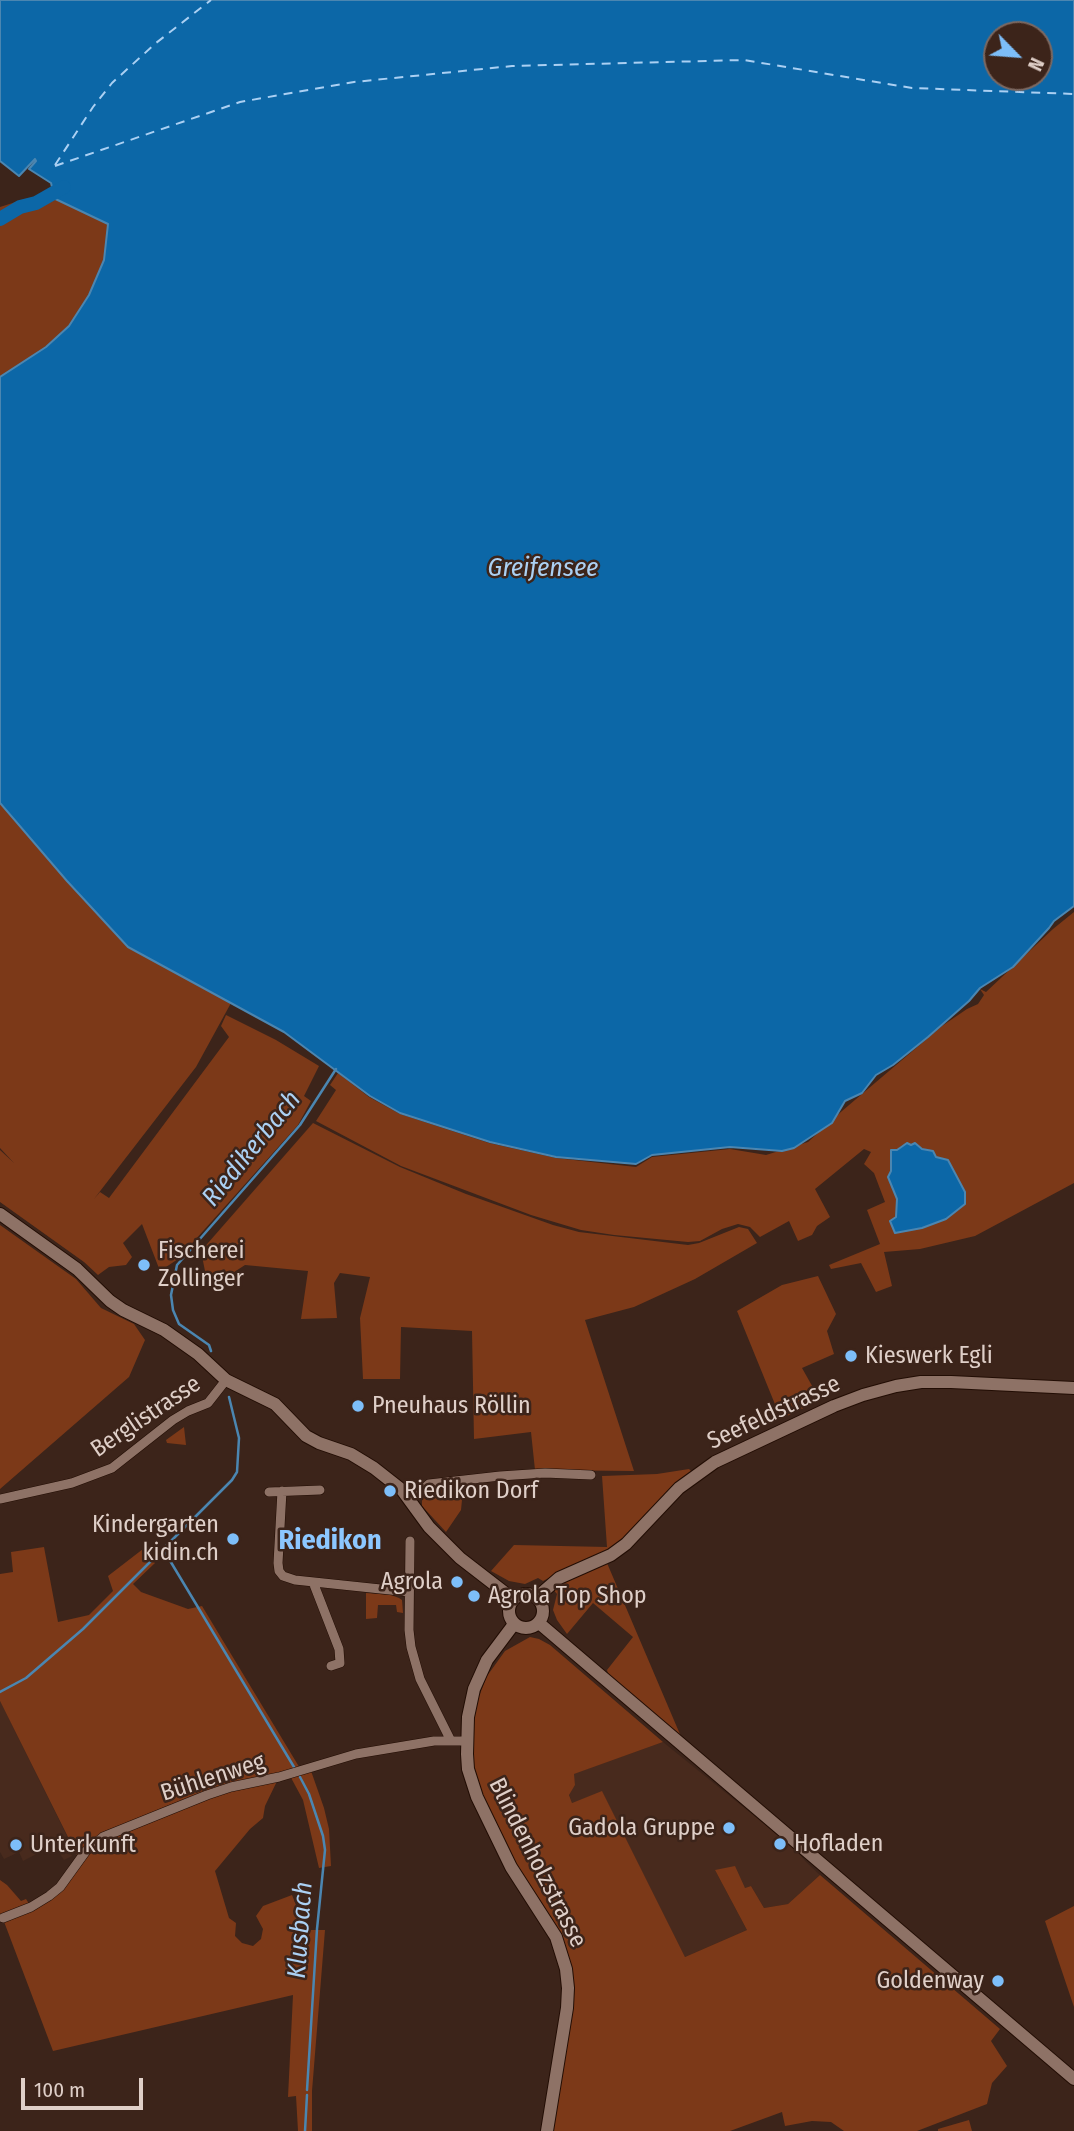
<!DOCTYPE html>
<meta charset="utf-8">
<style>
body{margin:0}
#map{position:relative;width:1074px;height:2131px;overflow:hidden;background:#3c241a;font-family:"Fira Sans Condensed",sans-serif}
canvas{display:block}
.north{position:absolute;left:983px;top:21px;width:70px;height:70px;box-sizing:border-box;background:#3c241a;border:2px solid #7d6860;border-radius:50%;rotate:115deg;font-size:19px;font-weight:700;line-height:28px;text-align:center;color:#dfcfc8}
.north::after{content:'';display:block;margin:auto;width:24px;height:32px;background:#7dbef9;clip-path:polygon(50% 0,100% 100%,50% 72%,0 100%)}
.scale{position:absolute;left:21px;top:2078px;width:122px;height:32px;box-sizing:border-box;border:4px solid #dfcfc8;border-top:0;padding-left:9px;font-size:21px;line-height:24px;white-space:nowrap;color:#dfcfc8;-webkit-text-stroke:5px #3c241a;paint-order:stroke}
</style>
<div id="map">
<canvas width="1074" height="2131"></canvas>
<div class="north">N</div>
<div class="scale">100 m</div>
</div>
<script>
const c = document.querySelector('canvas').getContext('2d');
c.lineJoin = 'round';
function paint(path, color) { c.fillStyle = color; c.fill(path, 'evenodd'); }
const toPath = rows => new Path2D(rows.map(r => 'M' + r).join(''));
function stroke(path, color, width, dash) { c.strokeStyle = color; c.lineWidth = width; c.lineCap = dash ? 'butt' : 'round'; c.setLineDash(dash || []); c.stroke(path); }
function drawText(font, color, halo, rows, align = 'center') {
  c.font = font + ' "Fira Sans Condensed",sans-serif'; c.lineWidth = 5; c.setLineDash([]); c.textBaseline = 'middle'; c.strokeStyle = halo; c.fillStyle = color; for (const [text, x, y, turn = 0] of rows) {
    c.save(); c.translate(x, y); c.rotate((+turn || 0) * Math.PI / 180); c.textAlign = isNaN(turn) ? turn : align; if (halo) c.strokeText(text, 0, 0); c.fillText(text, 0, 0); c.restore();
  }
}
paint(toPath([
 [0,1701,67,1836,63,1840,72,1856,64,1860,54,1845,23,1861,19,1852,4,1859,0,1852],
 [663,1742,795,1849,806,1862,820,1875,788,1904,764,1908,751,1886,745,1888,715,1870,747,1930,685,1957,602,1792,572,1803,569,1794,575,1785,573,1774]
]), '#482a1d');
paint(toPath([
 [47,195,108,223,104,260,89,295,69,326,46,347,0,377,0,207,25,199],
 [0,803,67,881,128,947,231,1003,196,1067,94,1199,100,1192,109,1198,229,1037,221,1026,226,1015,276,1040,319,1066,304,1096,311,1101,298,1125,178,1259,160,1271,142,1224,123,1243,132,1257,126,1265,109,1267,98,1275,84,1262,0,1202,0,1150,14,1163,0,1148],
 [1074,912,1074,1183,975,1236,920,1249,884,1252,892,1286,876,1292,861,1263,831,1269,829,1265,880,1244,867,1210,885,1202,874,1173,864,1164,871,1152,864,1149,815,1189,830,1217,817,1226,812,1235,798,1241,789,1221,760,1237,750,1227,738,1224,722,1229,700,1241,688,1242,614,1235,581,1230,531,1215,401,1166,316,1121,336,1090,330,1085,338,1073,369,1097,400,1114,489,1143,556,1158,636,1167,652,1157,730,1149,766,1155,808,1142,842,1111,942,1026,967,1009,978,1004,984,995,980,989,986,992,1053,929],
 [915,1143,922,1149,933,1151,965,1204,946,1219,922,1228,896,1217,897,1199,888,1178,897,1150,901,1146],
 [313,1123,400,1167,466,1194,553,1225,579,1232,688,1245,699,1243,739,1227,748,1229,757,1243,695,1279,634,1307,585,1320,634,1471,535,1470,531,1432,474,1439,472,1331,401,1327,400,1379,363,1379,360,1318,370,1277,340,1273,334,1283,337,1318,301,1319,308,1271,245,1265,225,1278,223,1289,207,1281,201,1251],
 [0,1225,76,1279,101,1308,134,1324,145,1340,129,1377,0,1489],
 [818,1276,836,1314,827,1331,834,1354,802,1368,820,1400,781,1419,737,1311,782,1285],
 [184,1427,186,1445,167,1443,166,1440],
 [689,1469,692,1472,622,1543,599,1556,564,1570,543,1581,538,1578,525,1584,509,1581,491,1571,514,1545,607,1547,602,1476,657,1474],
 [460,1487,463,1490,461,1510,446,1532,422,1506,422,1498,429,1491],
 [44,1547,58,1622,89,1615,113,1591,108,1576,143,1549,155,1563,133,1584,141,1592,188,1609,202,1606,301,1770,310,1768,324,1808,329,1829,331,1866,319,1868,303,1800,289,1774,279,1777,265,1806,263,1818,250,1829,215,1871,229,1918,236,1923,235,1936,242,1943,253,1946,261,1939,263,1929,256,1916,263,1906,292,1895,306,1930,325,1930,312,2091,312,2131,298,2131,296,2096,288,2097,293,1995,53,2051,3,1919,0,1920,0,1880,7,1885,21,1901,26,1899,31,1907,49,1896,79,1859,0,1701,0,1574,13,1572,11,1552],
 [607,1563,682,1739,609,1677,607,1670,633,1637,593,1603,567,1634,557,1620,553,1610,557,1594,553,1589,568,1579],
 [366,1593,391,1595,399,1598,402,1600,403,1613,397,1612,396,1605,378,1605,377,1618,366,1619],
 [530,1637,539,1639,550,1645,663,1742,574,1774,575,1785,569,1795,572,1803,602,1791,685,1957,747,1930,715,1870,735,1866,745,1888,751,1886,764,1908,788,1904,820,1875,1000,2029,991,2041,1007,2066,992,2083,987,2104,917,2131,844,2131,831,2122,812,2121,785,2126,782,2112,730,2131,547,2131,567,2008,562,1953,477,1797,471,1739,476,1704,487,1676,505,1651],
 [1074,1906,1074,2007,1045,1921],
 [969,2120,972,2131,938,2131,938,2129]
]), '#7c3918');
const water = toPath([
 [0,0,1074,0,1074,906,1054,921,1049,928,1013,967,980,988,969,1001,928,1037,893,1065,876,1075,862,1093,845,1101,832,1123,794,1148,782,1151,730,1147,652,1155,636,1164,556,1157,490,1142,400,1113,370,1096,284,1032,128,947,67,881,0,803,0,377,46,347,69,326,89,295,104,260,108,224,47,195,52,187,51,183,29,169,36,161,35,159,19,176,0,161,0,0],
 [1039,35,1039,77,997,77,997,35,1039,35],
 [907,1143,911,1145,915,1143,922,1149,933,1151,936,1157,948,1160,965,1192,965,1204,946,1219,922,1228,895,1233,890,1221,896,1217,897,1199,888,1177,891,1171,891,1150,897,1150,907,1143]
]);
paint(water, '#0c67a7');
stroke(water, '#4b86b1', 2);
stroke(toPath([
 [211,1351,209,1345,179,1324,173,1310,171,1295,177,1265,300,1125,336,1069],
 [163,1549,294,1767],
 [0,1692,26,1678,83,1629,232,1480,237,1472,239,1438,229,1397],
 [300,1777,309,1794,323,1836,325,1850,317,1929,307,2090],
 [305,2131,307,2095]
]), '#4b86b1', 2.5);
stroke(toPath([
 [0,219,20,207,36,203,64,187]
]), '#0c67a7', 14);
stroke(toPath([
 [55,165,93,107,112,83,156,43,211,0],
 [55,166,240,102,354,82,512,66,744,60,912,88,1074,94]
]), '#abd0f3', 2, [9, 7]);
const street = toPath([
 [282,1491,278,1563,279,1571,283,1576,295,1580,409,1592],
 [269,1492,320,1490],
 [0,1499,72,1483,112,1468,173,1420,188,1411,208,1403,226,1380],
 [410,1500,429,1484,500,1476,545,1473,591,1475],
 [410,1541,409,1630,411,1647,420,1679,451,1741],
 [313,1582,339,1649,340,1663,331,1666],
 [3,1918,31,1907,49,1896,60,1887,86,1851,103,1837,207,1795,231,1787,279,1777,356,1754,434,1741,466,1741]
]);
const secondary = toPath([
 [0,1214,77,1269,110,1301,123,1310,164,1330,198,1354,226,1380,275,1404,306,1436,319,1443,351,1454,374,1468,402,1490,429,1527,460,1558,513,1599],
 '509 1611a17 17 0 1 1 34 0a17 17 0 1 1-34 0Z',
 [537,1597,559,1578,611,1555,626,1544,679,1488,715,1462,834,1406,863,1395,896,1386,921,1382,951,1382,1074,1388],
 [539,1623,1074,2079],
 [514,1624,487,1660,474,1689,468,1717,467,1754,468,1769,477,1797,511,1867,556,1937,566,1969,568,1988,567,2008,547,2131]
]);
stroke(street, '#220d04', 10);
stroke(secondary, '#220d04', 14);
stroke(street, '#8e7266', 9);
stroke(secondary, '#8e7266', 12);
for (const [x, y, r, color] of [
 [144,1265,7,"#7dbef9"],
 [851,1356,7,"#7dbef9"],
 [358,1406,7,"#7dbef9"],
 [390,1491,7,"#7dbef9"],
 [233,1539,7,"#7dbef9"],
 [457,1582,7,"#7dbef9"],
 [474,1596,7,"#7dbef9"],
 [729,1828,7,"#7dbef9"],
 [780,1844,7,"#7dbef9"],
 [16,1845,7,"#7dbef9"],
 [998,1981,7,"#7dbef9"]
]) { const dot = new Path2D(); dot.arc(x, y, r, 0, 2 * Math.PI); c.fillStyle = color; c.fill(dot); stroke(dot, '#3c241a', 2.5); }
drawText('24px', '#dfcfc8', '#3c241a', [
 ["Fischerei",158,1251],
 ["Zollinger",158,1279],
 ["Kieswerk Egli",865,1356],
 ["Pneuhaus Röllin",372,1406],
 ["Riedikon Dorf",404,1491],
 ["Kindergarten",219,1525,"right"],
 ["kidin.ch",219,1553,"right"],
 ["Agrola",443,1582,"right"],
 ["Agrola Top Shop",488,1596],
 ["Gadola Gruppe",715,1828,"right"],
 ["Hofladen",794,1844],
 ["Unterkunft",30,1845],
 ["Goldenway",984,1981,"right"]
], 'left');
drawText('24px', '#dfcfc8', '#3c241a', [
 ["Seefeldstrasse",774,1413,-25],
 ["Berglistrasse",146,1417,-34],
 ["Bühlenweg",213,1778,-18],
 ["Blindenholzstrasse",537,1863,63]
]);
drawText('italic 26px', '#abd0f3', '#3c241a', [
 ["Greifensee",543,569],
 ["Riedikerbach",252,1149,-51],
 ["Klusbach",301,1930,-86]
]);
drawText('bold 28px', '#8cc7ff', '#3c241a', [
 ["Riedikon",330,1541]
]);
</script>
